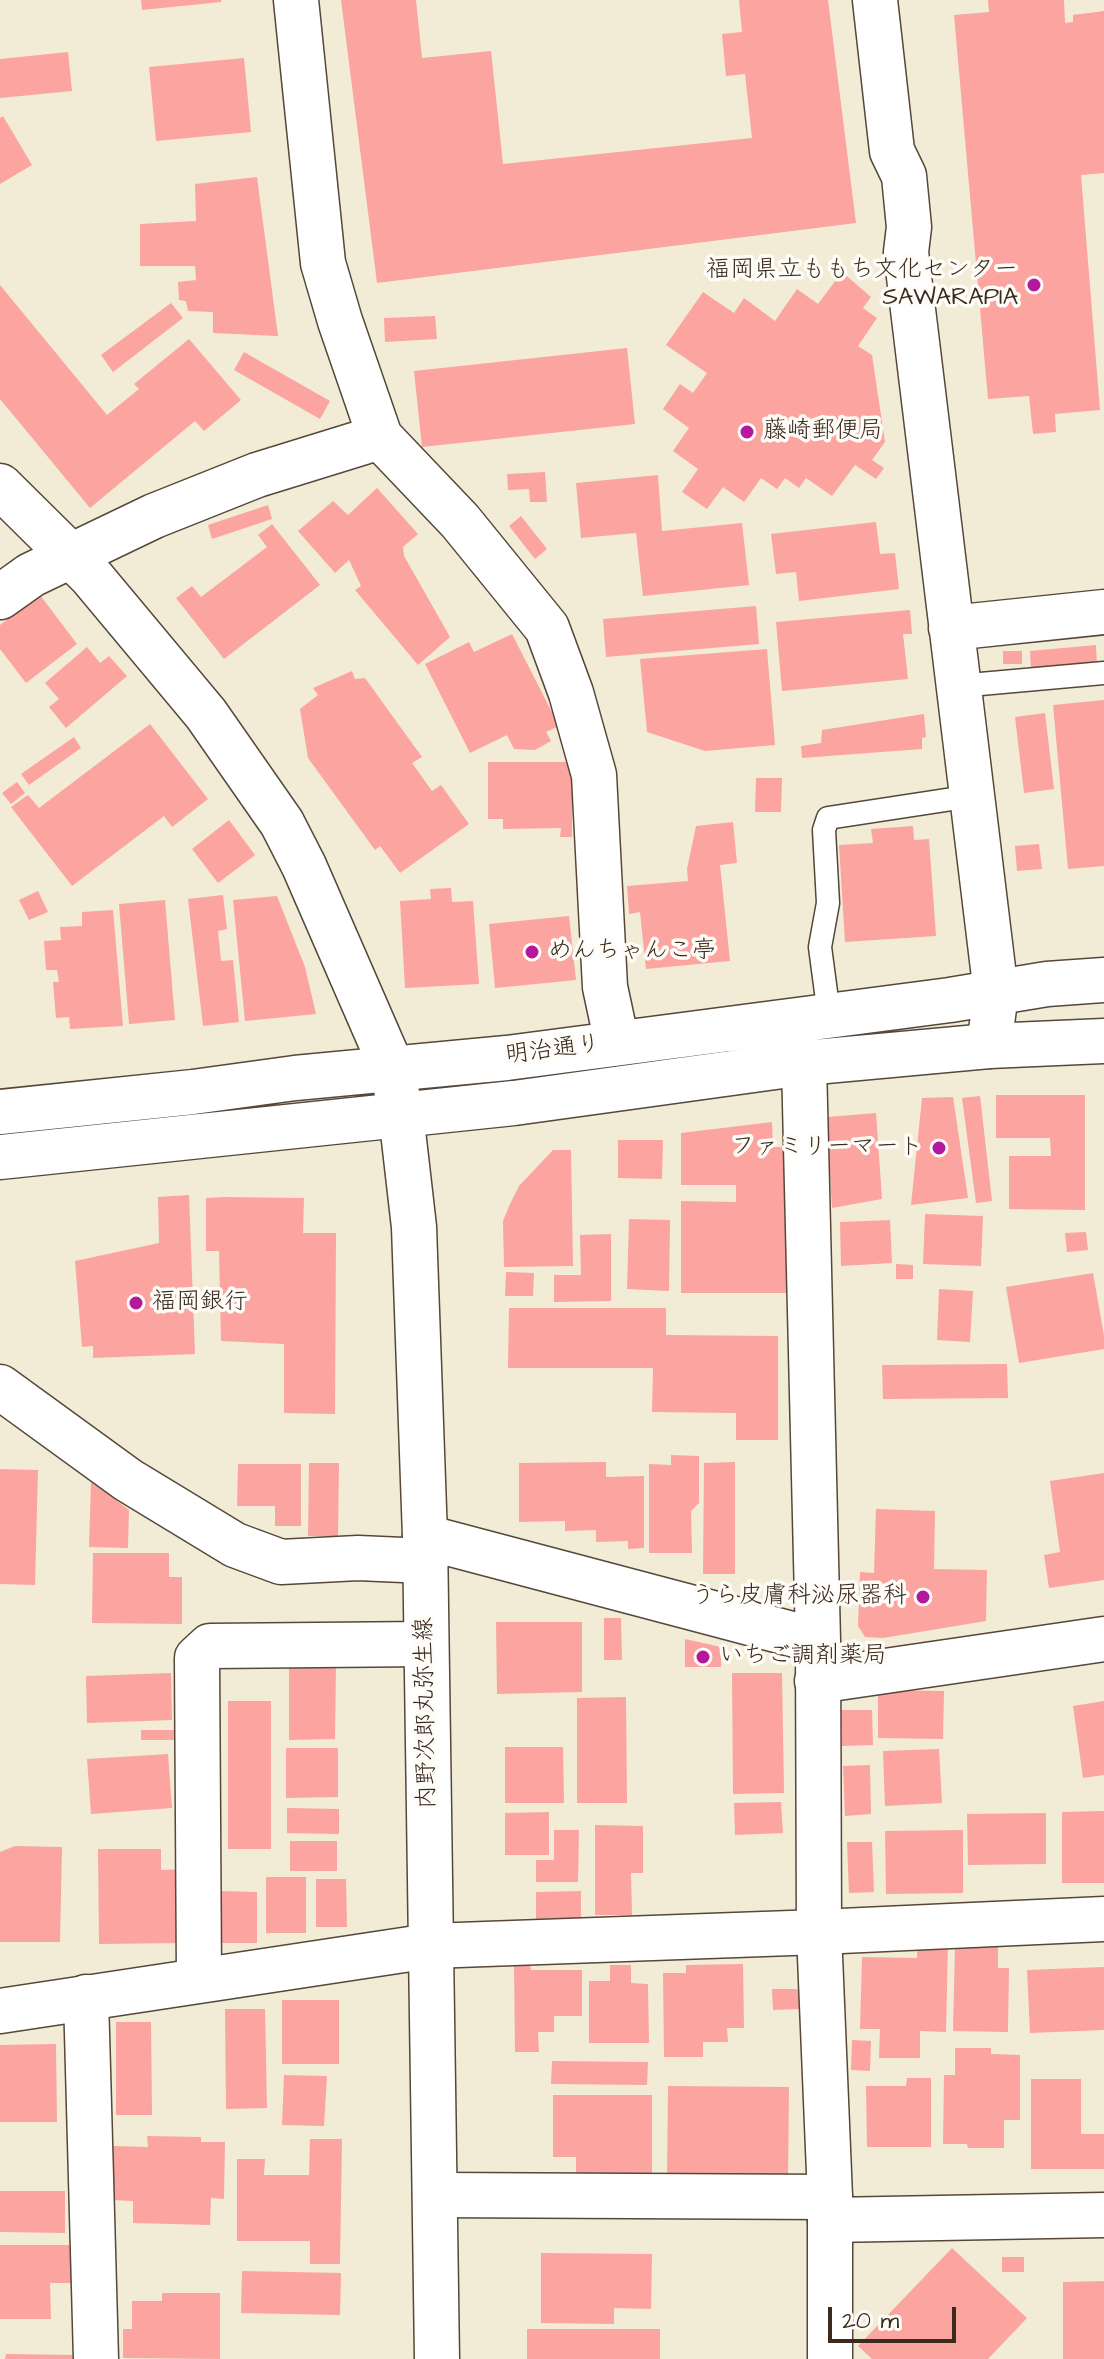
<!DOCTYPE html>
<meta charset="utf-8">
<style>
body{margin:0}
#map{position:relative;width:1104px;height:2359px;overflow:hidden;background:#f2ecd6;font-family:"Architects Daughter",sans-serif}
canvas{display:block}
.scale{position:absolute;left:828px;top:2307px;width:128px;height:36px;box-sizing:border-box;border:4px solid #3b2a1e;border-top:0;padding-left:10px;font-size:24px;line-height:28px;white-space:nowrap;color:#3b2a1e;-webkit-text-stroke:6px #fdfcf7;paint-order:stroke}
</style>
<div id="map">
<canvas width="1104" height="2359"></canvas>
<div class="scale">20 m</div>
</div>
<script>
const c = document.querySelector('canvas').getContext('2d');
c.lineJoin = 'round';
function paint(path, color) { c.fillStyle = color; c.fill(path, 'evenodd'); }
const toPath = rows => new Path2D(rows.map(r => 'M' + r).join(''));
function stroke(path, color, width, dash) { c.strokeStyle = color; c.lineWidth = width; c.lineCap = dash ? 'butt' : 'round'; c.setLineDash(dash || []); c.stroke(path); }
function drawText(font, color, halo, rows, align = 'center') {
  c.font = font + ' "Architects Daughter","Klee One",sans-serif'; c.lineWidth = 7; c.setLineDash([]); c.textBaseline = 'middle'; c.strokeStyle = halo; c.fillStyle = color; for (const [text, x, y, turn = 0] of rows) {
    c.save(); c.translate(x, y); c.rotate((+turn || 0) * Math.PI / 180); c.textAlign = isNaN(turn) ? turn : align; if (halo) c.strokeText(text, 0, 0); c.fillText(text, 0, 0); c.restore();
  }
}
paint(toPath([
 [141,0,221,0,221,2,142,10],
 [341,0,416,0,422,58,491,51,503,164,752,138,745,74,726,76,722,34,742,32,739,0,828,0,856,223,377,283],
 [988,0,1064,0,1065,23,1073,22,1073,15,1104,11,1104,173,1081,175,1100,410,1055,414,1056,432,1033,434,1029,396,988,399,954,15,989,12],
 [68,52,72,91,0,98,0,59],
 [244,58,251,132,156,141,149,67],
 [3,116,32,165,0,184,0,118],
 [257,177,278,336,213,333,213,312,188,311,186,301,179,300,178,282,196,280,195,266,140,266,140,224,196,221,195,184],
 [842,272,871,297,863,308,877,318,858,346,872,355,885,442,872,460,884,468,876,479,855,465,832,496,806,478,799,488,785,478,777,489,761,478,744,502,723,487,707,509,682,492,698,469,673,451,689,428,663,409,680,384,693,393,707,373,666,345,703,292,734,313,744,298,775,321,797,289,818,304],
 [0,285,107,415,139,389,134,384,189,339,241,400,204,431,195,421,90,508,0,399],
 [171,303,183,318,113,372,101,355],
 [435,316,437,339,385,342,384,318],
 [627,348,635,424,422,447,414,371],
 [244,352,330,401,320,419,234,370],
 [545,472,547,502,530,502,529,489,508,490,507,474],
 [658,475,662,531,742,523,749,585,643,596,636,533,581,538,576,483],
 [377,488,418,534,403,547,404,556,450,637,418,665,355,590,361,586,349,560,335,573,298,531,333,501,348,515],
 [268,505,272,519,212,539,208,525],
 [521,516,547,549,535,559,509,526],
 [876,522,880,554,895,553,899,589,799,601,796,572,776,574,771,534],
 [272,524,320,585,224,659,176,598,192,586,201,597,267,547,258,535],
 [40,595,77,644,26,683,0,649,0,625],
 [756,606,759,644,606,657,603,619],
 [910,610,912,634,903,634,908,679,782,691,776,622],
 [512,634,559,726,546,732,551,741,535,750,514,749,507,735,470,753,425,664,469,642,474,652],
 [1096,645,1097,665,1031,672,1030,651],
 [87,647,100,663,109,656,127,676,66,728,49,707,59,699,45,683],
 [767,649,775,745,705,751,647,732,640,659],
 [1003,651,1022,651,1022,664,1003,664],
 [352,671,355,679,365,678,422,757,412,763,432,791,441,785,469,824,400,873,380,846,375,850,308,758,300,709,318,695,313,688],
 [1104,700,1104,866,1068,869,1053,705],
 [1045,713,1054,789,1024,793,1015,717],
 [924,714,926,737,922,738,922,749,802,758,801,746,821,743,822,730],
 [150,724,208,799,172,827,164,816,72,886,11,807,28,795,39,808],
 [74,737,81,748,29,785,21,774],
 [488,762,572,762,572,837,560,837,561,828,503,829,503,819,488,819],
 [756,778,782,778,781,812,755,812],
 [17,782,25,793,11,804,2,793],
 [229,820,255,855,218,883,192,849],
 [733,822,737,863,720,865,730,961,646,969,640,912,629,914,627,886,688,881,687,869,696,826],
 [913,826,914,840,929,839,936,936,845,942,839,845,873,843,871,829],
 [1039,844,1042,869,1017,871,1015,846],
 [451,888,452,902,473,901,479,984,405,988,400,901,431,899,430,889],
 [38,891,48,912,29,920,19,900],
 [223,895,227,929,218,931,221,961,233,960,239,1022,203,1026,188,899],
 [277,896,305,967,316,1014,245,1021,233,900],
 [165,900,175,1020,129,1024,119,904],
 [113,910,123,1026,70,1029,69,1017,56,1018,53,982,59,982,57,970,46,970,44,941,61,940,60,927,82,926,82,912],
 [569,916,576,980,495,988,489,924],
 [996,1095,1085,1095,1085,1210,1009,1209,1009,1156,1051,1156,1050,1138,996,1138],
 [980,1096,992,1201,976,1203,962,1098],
 [953,1097,968,1198,911,1205,922,1098],
 [876,1113,882,1199,832,1208,827,1117],
 [772,1122,773,1147,793,1147,793,1293,681,1293,681,1201,736,1202,736,1185,681,1185,681,1133],
 [618,1140,663,1140,662,1179,618,1178],
 [553,1150,571,1150,573,1266,504,1267,503,1221,510,1204,519,1186],
 [189,1195,195,1354,93,1358,93,1346,82,1347,75,1261,159,1243,158,1197],
 [223,1197,304,1198,303,1233,336,1233,335,1414,284,1413,284,1344,221,1341,219,1251,206,1251,206,1198],
 [925,1214,983,1216,981,1266,923,1264],
 [629,1219,670,1220,669,1291,627,1289],
 [890,1220,892,1263,841,1266,840,1222],
 [1086,1232,1088,1250,1067,1252,1065,1233],
 [611,1234,611,1301,554,1302,554,1275,581,1275,580,1235],
 [896,1264,913,1265,913,1279,896,1279],
 [506,1272,534,1273,533,1296,505,1296],
 [1093,1273,1104,1336,1104,1349,1019,1363,1006,1287],
 [939,1289,973,1291,970,1342,937,1340],
 [509,1308,666,1308,666,1335,778,1336,778,1440,736,1440,736,1413,652,1412,653,1368,508,1368],
 [1007,1364,1008,1398,883,1399,882,1365],
 [671,1455,699,1456,699,1503,691,1511,692,1553,649,1553,649,1464,671,1465],
 [606,1462,606,1477,644,1476,644,1548,628,1549,628,1541,596,1542,596,1530,565,1531,565,1521,519,1522,519,1463],
 [735,1462,735,1574,703,1574,704,1463],
 [309,1463,339,1463,338,1536,308,1536],
 [238,1464,301,1464,301,1526,275,1526,275,1506,237,1506],
 [0,1469,38,1470,35,1585,0,1584],
 [1104,1473,1104,1580,1049,1588,1044,1555,1060,1552,1050,1481],
 [91,1482,129,1510,128,1548,89,1547],
 [876,1509,935,1511,934,1569,987,1570,986,1621,883,1638,865,1637,858,1626,860,1572,874,1573],
 [93,1553,169,1553,169,1577,182,1577,182,1624,92,1623],
 [604,1618,621,1618,622,1660,604,1660],
 [496,1622,582,1622,582,1692,497,1694],
 [685,1639,721,1647,721,1667,685,1667],
 [289,1664,336,1664,335,1739,289,1740],
 [171,1673,172,1720,87,1723,86,1676],
 [732,1673,782,1673,784,1793,733,1794],
 [878,1690,944,1691,943,1739,878,1738],
 [626,1697,627,1803,577,1803,577,1698],
 [228,1701,271,1701,271,1849,228,1849],
 [1104,1701,1104,1775,1083,1778,1073,1706],
 [841,1710,872,1710,873,1745,842,1746],
 [141,1730,175,1730,175,1740,141,1740],
 [505,1747,563,1747,564,1803,505,1803],
 [286,1748,338,1748,338,1797,286,1798],
 [939,1749,942,1803,885,1806,883,1751],
 [168,1754,172,1808,91,1814,87,1759],
 [870,1765,871,1814,845,1816,843,1766],
 [781,1802,783,1833,735,1835,734,1803],
 [287,1808,339,1809,339,1834,287,1833],
 [1104,1811,1104,1883,1062,1883,1062,1812],
 [549,1812,549,1855,505,1855,505,1813],
 [1046,1813,1046,1864,968,1865,967,1814],
 [595,1825,643,1826,643,1873,631,1873,632,1915,595,1915],
 [554,1830,579,1830,578,1882,536,1882,536,1860,554,1860],
 [963,1830,963,1893,886,1894,885,1831],
 [290,1841,337,1841,337,1871,290,1871],
 [847,1842,872,1842,874,1892,849,1893],
 [15,1846,62,1847,60,1942,0,1942,0,1852],
 [98,1849,161,1849,161,1870,182,1869,182,1943,99,1944],
 [266,1877,306,1877,306,1933,266,1933],
 [316,1879,346,1879,347,1927,316,1927],
 [220,1891,257,1892,257,1943,220,1943],
 [581,1891,581,1918,536,1919,536,1892],
 [917,1941,948,1942,946,2032,920,2031,920,2058,879,2058,880,2029,860,2029,862,1957,917,1958],
 [955,1945,998,1945,998,1968,1009,1968,1008,2032,953,2031],
 [514,1964,530,1964,531,1970,582,1970,582,2016,554,2016,554,2032,538,2032,539,2052,515,2052],
 [743,1964,744,2028,727,2028,728,2042,703,2042,703,2057,664,2057,663,1973,686,1973,686,1965],
 [610,1965,631,1965,631,1983,648,1984,649,2043,589,2043,589,1981,610,1981],
 [1104,1967,1104,2030,1030,2033,1027,1970],
 [772,1989,799,1989,799,2009,773,2010],
 [282,2000,339,2000,339,2064,282,2064],
 [225,2009,265,2009,267,2108,226,2109],
 [116,2022,151,2022,152,2115,116,2115],
 [852,2040,871,2041,870,2071,851,2070],
 [56,2044,57,2122,0,2122,0,2045],
 [955,2048,991,2048,991,2054,1020,2055,1020,2120,1004,2120,1004,2148,968,2148,967,2144,943,2144,944,2075,955,2075],
 [552,2061,648,2062,647,2085,551,2084],
 [284,2075,327,2076,324,2126,282,2125],
 [907,2078,931,2078,931,2147,867,2147,866,2086,906,2086],
 [1031,2079,1081,2079,1081,2134,1104,2134,1104,2169,1031,2169],
 [668,2086,789,2087,788,2181,667,2180],
 [553,2095,652,2095,652,2173,576,2173,576,2157,553,2157],
 [147,2136,201,2137,201,2142,225,2142,224,2199,211,2198,210,2225,133,2223,133,2201,111,2200,112,2146,148,2147],
 [310,2139,342,2139,340,2264,310,2264,310,2241,237,2241,237,2159,265,2159,264,2175,309,2175],
 [0,2191,65,2191,65,2233,0,2232],
 [0,2245,76,2245,75,2283,50,2283,51,2319,0,2319],
 [952,2248,1027,2318,988,2359,872,2359,858,2346],
 [541,2253,652,2254,651,2309,614,2308,614,2324,541,2323],
 [1002,2257,1024,2257,1024,2272,1002,2272],
 [242,2271,341,2273,340,2315,241,2313],
 [1104,2281,1104,2359,1063,2359,1063,2282],
 [162,2293,220,2293,220,2359,123,2358,123,2329,132,2329,132,2301,162,2301],
 [527,2329,660,2329,660,2359,527,2359],
 [6,2354,75,2355,75,2359,5,2359]
]), '#fba4a0');
const service = toPath([
 [958,686,1104,673],
 [829,1015,820,947,828,903,824,830,828,818,972,796]
]);
const minor = toPath([
 [296,0,323,263,340,321,380,437,460,521,547,628,571,693,594,775,605,987,617,1043],
 [875,0,892,151,904,176,909,227,906,252,996,993,989,1046],
 [0,597,31,575,154,516,257,475,380,437],
 [951,628,1104,612],
 [0,1387,128,1480,235,1545,281,1562,358,1558,426,1561],
 [817,1681,1104,1639],
 [430,1946,819,1932,1104,1919],
 [199,1980,197,1658,210,1646,426,1644],
 [86,1997,96,2359],
 [435,2195,830,2197],
 [830,2220,1104,2215]
]);
const tertiary = toPath([
 [0,486,90,575,206,714,282,823,304,866,392,1068],
 [804,1063,818,1641,819,1932,830,2197,830,2359],
 [0,1112,193,1092,295,1078,507,1058,950,1000,1047,984,1104,980],
 [0,1157,514,1103,804,1063,989,1046,1104,1041],
 [425,1537,818,1641],
 [0,2011,430,1946]
]);
const secondary = toPath([
 [392,1068,401,1114,414,1227,425,1537,437,2359]
]);
stroke(service, '#56473a', 25);
stroke(minor, '#56473a', 47);
stroke(tertiary, '#56473a', 47);
stroke(secondary, '#56473a', 47);
stroke(service, '#fff', 22);
stroke(minor, '#fff', 44);
stroke(tertiary, '#fff', 44);
stroke(secondary, '#fff', 44);
for (const [x, y, r, color] of [
 [1034,285,8,"#b5179e"],
 [747,432,8,"#b5179e"],
 [532,952,8,"#b5179e"],
 [939,1148,8,"#b5179e"],
 [136,1303,8,"#b5179e"],
 [923,1597,8,"#b5179e"],
 [703,1657,8,"#b5179e"]
]) { const dot = new Path2D(); dot.arc(x, y, r, 0, 2 * Math.PI); c.fillStyle = color; c.fill(dot); stroke(dot, '#fdfcf7', 3); }
drawText('24px', '#3b2a1e', '#fdfcf7', [
 ["福岡県立ももち文化センター",1018,271,"right"],
 ["SAWARAPIA",1018,299,"right"],
 ["藤崎郵便局",763,432],
 ["めんちゃんこ亭",548,952],
 ["ファミリーマート",923,1148,"right"],
 ["福岡銀行",152,1303],
 ["うら皮膚科泌尿器科",907,1597,"right"],
 ["いちご調剤薬局",719,1657]
], 'left');
drawText('24px', '#3b2a1e', '#fdfcf7', [
 ["明治通り",553,1051,-7],
 ["内野次郎丸弥生線",427,1713,-91]
]);
</script>
